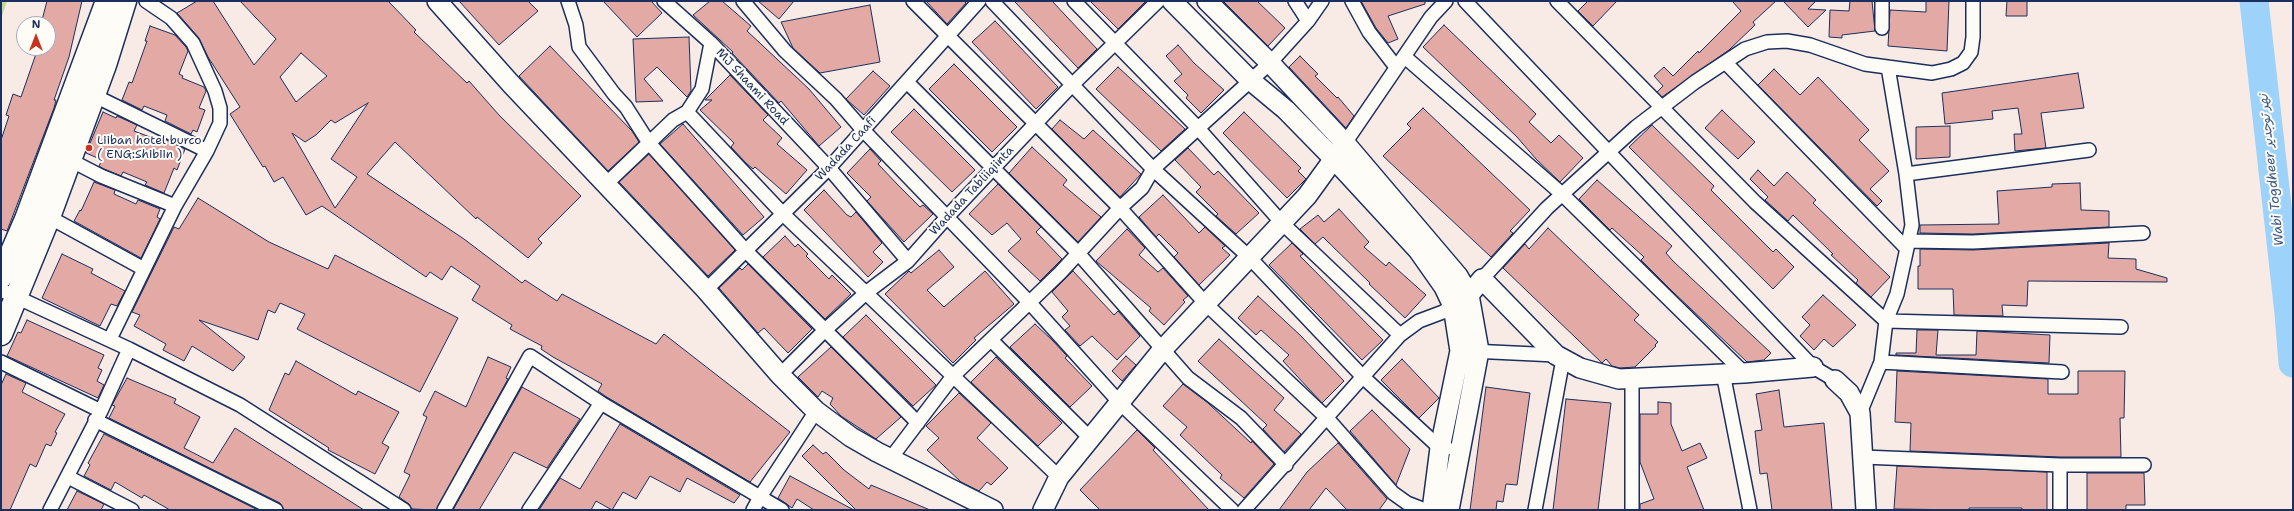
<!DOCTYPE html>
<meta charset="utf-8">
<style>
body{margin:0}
#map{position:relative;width:2294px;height:511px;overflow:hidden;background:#f8ebe6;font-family:"Shantell Sans",sans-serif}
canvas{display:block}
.frame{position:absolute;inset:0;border:2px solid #1b2f5e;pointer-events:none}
.north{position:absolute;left:16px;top:16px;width:40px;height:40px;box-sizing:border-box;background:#fdfcf7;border:1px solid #a3aaba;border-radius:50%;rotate:0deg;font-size:11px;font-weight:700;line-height:16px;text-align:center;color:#1b2f5e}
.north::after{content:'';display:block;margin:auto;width:14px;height:18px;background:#c8321e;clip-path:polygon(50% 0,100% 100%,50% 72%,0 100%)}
</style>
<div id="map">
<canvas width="2294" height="511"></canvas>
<div class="frame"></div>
<div class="north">N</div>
</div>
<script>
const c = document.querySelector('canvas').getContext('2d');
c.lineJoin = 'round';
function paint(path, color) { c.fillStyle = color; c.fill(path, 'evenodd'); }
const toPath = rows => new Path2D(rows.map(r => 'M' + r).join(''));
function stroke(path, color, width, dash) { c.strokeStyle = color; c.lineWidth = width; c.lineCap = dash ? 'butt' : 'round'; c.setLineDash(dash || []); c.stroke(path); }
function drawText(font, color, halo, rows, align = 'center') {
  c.font = font + ' "Shantell Sans","Playpen Sans Arabic",sans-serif'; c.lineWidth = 4; c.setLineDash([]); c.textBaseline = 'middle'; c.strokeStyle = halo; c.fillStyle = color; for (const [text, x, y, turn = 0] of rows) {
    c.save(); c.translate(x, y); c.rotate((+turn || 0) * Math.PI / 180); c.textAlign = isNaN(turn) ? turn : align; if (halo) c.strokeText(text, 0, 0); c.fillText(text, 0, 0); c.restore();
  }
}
paint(toPath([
 [1,1,7,1,1,19]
]), '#c2db92');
stroke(toPath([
 [2254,1,2289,313,2293,363]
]), '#9dd2fb', 29);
const building = toPath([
 [47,1,82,1,69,57,54,100,56,100,54,108,7,231,1,229,1,140,9,116,6,115,13,94,21,97,38,48,48,48,48,24,41,24,47,1],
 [197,1,213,1,254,65,276,39,240,1,388,1,416,30,414,32,467,83,469,81,499,115,581,196,538,239,542,243,528,258,477,217,476,219,395,142,367,174,464,239,522,283,525,280,557,301,562,294,656,344,664,334,790,432,750,482,605,396,598,391,602,384,553,357,541,349,542,346,510,329,512,325,472,300,480,286,451,266,442,280,430,272,426,277,322,206,306,215,283,177,274,182,265,166,263,167,230,114,240,107,208,57,199,38,177,13,197,1],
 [301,53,327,76,296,102,280,77,301,53],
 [368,103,331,159,357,177,335,208,292,133,305,142,316,135,331,120,335,123,368,103],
 [459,1,528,1,538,11,499,45,459,1],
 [603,1,651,1,662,13,637,37,603,1],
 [710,1,722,1,751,26,747,31,809,89,841,127,819,146,781,101,779,103,732,53,733,52,693,15,710,1],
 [758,1,794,1,779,19,758,1],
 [926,1,964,1,966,3,947,24,926,1],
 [1014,1,1052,1,1097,49,1078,68,1014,1],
 [1090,1,1146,1,1118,29,1090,1],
 [1223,1,1257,1,1285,28,1268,46,1223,1],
 [1361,1,1425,1,1425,4,1388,16,1398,39,1388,43,1376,28,1361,1],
 [1588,1,1617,1,1593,26,1578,11,1588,1],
 [1732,1,1776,1,1753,22,1755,25,1729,50,1662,97,1657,92,1663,86,1654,76,1664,67,1673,76,1698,51,1699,53,1741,11,1732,1],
 [1783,1,1816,1,1808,9,1826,10,1808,27,1783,1],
 [1850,1,1872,1,1875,31,1842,35,1842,38,1829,37,1830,10,1849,11,1850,1],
 [1926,1,1949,1,1947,51,1888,46,1890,10,1926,12,1926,1],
 [2007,1,2027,1,2027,16,2006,16,2007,1],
 [870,5,880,62,820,73,793,48,781,22,870,5],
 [995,21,1058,87,1036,109,972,42,995,21],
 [1444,25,1536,114,1529,122,1551,143,1559,135,1583,158,1560,182,1536,159,1517,137,1423,47,1444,25],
 [150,26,175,35,186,47,188,51,179,74,183,76,182,78,204,87,206,91,199,108,205,110,197,132,193,130,191,134,165,121,167,115,144,106,142,110,122,100,129,82,132,83,147,41,145,41,150,26],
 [689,37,691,91,687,97,657,67,644,79,663,101,636,102,633,39,689,37],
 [1178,45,1194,63,1224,90,1201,113,1186,98,1188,95,1174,81,1182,74,1166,56,1178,45],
 [550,46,632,131,639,142,608,171,519,76,550,46],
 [1300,56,1318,74,1315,76,1337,98,1338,97,1354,116,1346,128,1289,67,1300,56],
 [954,64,1017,127,992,152,929,89,954,64],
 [1118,67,1185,129,1161,151,1096,89,1118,67],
 [1774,69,1800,95,1818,77,1869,130,1859,140,1889,171,1870,189,1882,201,1877,206,1758,85,1774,69],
 [873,71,890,86,864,115,846,99,873,71],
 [2078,73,2084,108,2041,113,2046,148,2015,151,2014,134,2022,134,2018,108,1992,111,1993,119,1945,124,1942,93,2078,73],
 [730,75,768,115,763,120,782,138,777,144,807,170,786,194,755,167,753,169,746,163,731,147,734,143,700,110,712,100,705,100,730,75],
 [1423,108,1530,210,1510,231,1513,233,1491,257,1383,156,1411,128,1407,124,1423,108],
 [914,109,975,170,952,192,891,132,914,109],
 [1722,110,1755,142,1738,159,1705,128,1722,110],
 [103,112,116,118,117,116,137,125,134,131,158,140,159,136,185,149,177,170,174,168,164,193,145,185,147,182,123,172,121,176,104,169,99,166,102,160,86,153,103,112],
 [1244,112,1301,168,1298,171,1306,179,1287,198,1223,133,1244,112],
 [1060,120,1084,139,1093,130,1141,174,1120,197,1052,129,1060,120],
 [683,124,764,217,743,235,660,144,683,124],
 [1652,125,1714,186,1711,190,1773,252,1776,249,1794,267,1773,289,1629,147,1652,125],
 [1950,126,1950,157,1916,159,1916,127,1950,126],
 [1032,147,1067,180,1063,185,1101,217,1078,242,1009,173,1032,147],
 [1188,148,1214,175,1218,171,1259,213,1236,234,1216,216,1218,214,1196,192,1201,187,1175,160,1188,148],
 [870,149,881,161,878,164,899,186,920,207,923,205,933,214,904,242,867,201,871,197,847,173,870,149],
 [649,154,735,250,708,276,619,182,649,154],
 [1758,170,1774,186,1787,172,1816,200,1813,203,1890,277,1871,297,1856,283,1858,280,1831,255,1833,254,1793,215,1788,221,1765,200,1768,197,1750,179,1758,170],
 [1597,180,1672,246,1666,253,1673,261,1771,353,1764,360,1747,362,1672,291,1641,260,1644,257,1612,228,1610,230,1579,199,1597,180],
 [94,182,115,190,114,194,136,204,138,200,160,209,157,217,160,219,141,258,74,221,80,210,81,211,94,182],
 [2080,183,2081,210,2109,211,2109,227,1973,234,1920,233,1920,225,1999,224,1997,191,2052,187,2052,184,2080,183],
 [998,184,1041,227,1036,232,1062,259,1040,281,1008,251,1021,239,1007,223,992,235,969,214,998,184],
 [824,190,847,215,851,217,856,212,882,243,873,252,883,262,868,277,804,210,824,190],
 [1163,195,1199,233,1205,227,1225,246,1222,248,1230,255,1199,285,1174,257,1178,253,1159,234,1156,237,1139,217,1163,195],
 [198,198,269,242,328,269,335,255,458,318,420,392,297,329,305,314,280,303,275,313,268,310,258,340,199,320,245,357,233,371,192,346,184,361,163,350,166,344,134,326,140,315,132,312,174,227,179,229,198,198],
 [1339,209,1369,242,1364,247,1386,266,1389,262,1426,295,1405,318,1369,284,1370,283,1323,237,1315,244,1300,229,1318,215,1324,222,1339,209],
 [1548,228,1639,315,1634,320,1658,342,1655,345,1656,346,1635,367,1620,368,1612,366,1606,359,1602,363,1503,268,1525,244,1529,249,1548,228],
 [1127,229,1145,248,1139,255,1158,272,1163,268,1188,296,1183,300,1185,302,1164,325,1149,311,1151,308,1096,261,1127,229],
 [785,236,795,247,798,244,808,254,806,256,829,279,832,275,851,294,825,319,763,257,785,236],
 [1292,243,1303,254,1300,256,1383,340,1362,360,1269,265,1292,243],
 [2109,243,2108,258,2136,259,2136,269,2167,278,2167,282,2028,281,2027,306,2002,305,2003,316,1954,315,1953,289,1918,289,1918,266,1920,266,1920,249,1973,250,2109,243],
 [939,250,954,267,927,290,944,307,985,271,1014,304,974,338,976,340,953,363,885,294,909,271,911,273,939,250],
 [62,254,93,269,91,273,125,291,117,306,111,304,100,326,42,298,62,254],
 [748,264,812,329,788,353,764,328,758,333,719,288,740,268,742,270,748,264],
 [1073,271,1114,315,1118,311,1140,336,1117,360,1092,336,1080,346,1065,330,1070,326,1062,317,1068,311,1052,292,1073,271],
 [1823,295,1856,325,1833,347,1824,339,1814,350,1800,336,1810,325,1802,317,1823,295],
 [1258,296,1300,335,1344,381,1322,403,1283,361,1289,355,1261,330,1256,335,1238,318,1258,296],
 [866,315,936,385,913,406,843,337,866,315],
 [27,320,104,355,98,368,102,370,97,381,104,385,98,398,7,356,18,332,21,333,27,320],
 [1035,324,1052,340,1067,356,1065,358,1092,386,1070,407,1010,347,1035,324],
 [1917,330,1938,330,1936,355,1976,355,1977,331,2050,335,2049,363,1896,355,1896,353,1916,353,1917,330],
 [1219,339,1284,398,1274,410,1301,434,1284,452,1263,429,1267,425,1198,361,1219,339],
 [831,347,901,417,876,439,841,416,830,404,833,398,822,391,818,397,798,377,831,347],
 [1126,356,1136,365,1122,381,1112,371,1126,356],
 [488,357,511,367,506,378,508,379,436,510,412,509,409,504,399,497,410,475,404,472,427,417,423,415,435,391,466,407,488,357],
 [996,357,1062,423,1038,446,971,382,996,357],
 [1402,359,1439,398,1419,418,1381,380,1402,359],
 [296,361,356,395,358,391,399,412,382,443,389,447,375,474,328,450,329,448,269,410,285,373,289,375,296,361],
 [1897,371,2048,379,2048,394,2078,394,2078,371,2125,371,2124,418,2120,418,2121,457,2060,457,1910,451,1911,423,1895,422,1897,371],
 [6,374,26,383,22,392,65,414,55,432,57,433,51,446,46,444,36,467,30,464,10,510,1,510,1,385,6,374],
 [127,378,176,399,174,403,200,417,184,448,213,463,235,428,364,510,284,510,280,503,109,418,115,406,112,405,127,378],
 [1183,384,1208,403,1251,443,1252,441,1274,464,1244,498,1220,478,1222,475,1180,435,1187,427,1163,406,1183,384],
 [522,387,580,419,547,468,514,452,479,510,453,510,522,387],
 [1486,387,1530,393,1517,485,1506,484,1503,502,1497,501,1496,510,1470,510,1486,387],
 [1779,390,1784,427,1824,423,1832,510,1772,510,1767,473,1760,474,1755,431,1762,430,1756,394,1779,390],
 [959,393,991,423,977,438,1008,468,991,485,987,482,979,491,961,482,927,450,939,438,926,426,959,393],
 [1566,399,1611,403,1598,510,1553,510,1566,399],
 [1658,402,1671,403,1671,424,1682,451,1700,443,1707,458,1687,467,1704,510,1640,510,1640,504,1654,499,1640,462,1640,414,1658,414,1658,402],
 [1372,410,1410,449,1396,485,1350,431,1372,410],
 [620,424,740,495,734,503,687,478,680,492,650,476,636,499,623,492,612,510,596,501,591,510,539,510,560,478,580,489,620,424],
 [1137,430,1155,448,1153,450,1209,510,1100,510,1080,490,1137,430],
 [104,434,258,510,170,510,144,495,142,498,115,482,111,490,84,476,90,465,88,463,104,434],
 [1338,443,1387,499,1379,510,1347,510,1326,488,1309,510,1279,510,1307,472,1338,443],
 [813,445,823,454,826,452,844,470,869,489,871,485,930,510,856,510,802,456,813,445],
 [1897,466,2047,472,2047,510,2022,510,2022,508,1969,508,1969,510,1894,509,1897,466],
 [2087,473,2144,473,2145,505,2126,505,2126,510,2087,510,2087,473],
 [790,476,854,510,814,510,797,499,792,508,778,498,790,476],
 [77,491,104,504,101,510,67,510,77,491]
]);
paint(building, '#e3a9a4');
stroke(building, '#1b2f5e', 1);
const street = toPath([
 [568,1,576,25,579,47,614,94,626,107,649,143,746,251,918,423],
 [664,1,711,43,829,168,908,261],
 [743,1,785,51,836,99,863,130,1029,302,1120,403,1232,510],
 [913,1,1120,208,1206,304,1327,418,1393,493,1407,503,1425,510],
 [992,1,1153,169,1249,257,1363,377,1440,448,1447,448],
 [1074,1,1197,127,1282,223,1400,335],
 [1295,1,1308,21,1322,1],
 [1352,1,1369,32,1396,67],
 [1465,1,1813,367,1835,380],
 [1557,1,1755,202,1886,321,2121,327],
 [1882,28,1882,1],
 [1405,57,1562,194,1744,373],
 [1726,63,1907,249],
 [908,83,1078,253,1188,378,1241,418,1286,465],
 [93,95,207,151],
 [687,112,783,214,1059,477],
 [1345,143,1431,17,1446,1],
 [70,160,101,176,175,206],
 [1906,174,2089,150],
 [605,185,673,120,687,112,702,89,711,43],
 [49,217,144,269],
 [1909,241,1973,242,2143,233],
 [1482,279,1547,208,1636,127,1695,82,1745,49,1767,42,1787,41,1810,45,1865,64,1932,73,1951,69,1963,63,1971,52,1973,37,1973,1],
 [1,290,129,349,240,405,404,510],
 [706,290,829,168,979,1],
 [110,339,175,206,207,151,220,123,220,108,215,91,193,43,171,18,146,1],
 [991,340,1090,438],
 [1471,351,1556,355],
 [1,362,101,411],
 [1881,362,2062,372],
 [1723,373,1750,510],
 [780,375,824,331,867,292,908,261,947,217,1072,85,1158,1],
 [1632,378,1632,510],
 [1860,413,1881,362,1886,321,1897,294,1912,225,1906,174,1888,67],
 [95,420,276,510],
 [1863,457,2060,465,2144,465],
 [891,458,953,376,1060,273,1120,208,1142,188,1153,169,1270,63,1308,21],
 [2060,465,2060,510],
 [68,477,132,510],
 [50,510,101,411,129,349],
 [444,510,530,356,601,403,782,510],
 [529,510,601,403],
 [753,510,760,497,816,411],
 [1244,510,1400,335,1419,321,1443,312,1459,302],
 [1535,510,1563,359]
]);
const secondary = toPath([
 [437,1,511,84,706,290,780,375,816,411,851,437,877,452,993,510],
 [1172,1,1250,80,1286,110,1334,159,1418,250,1444,287,1453,306,1460,351,1440,448,1432,510],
 [1207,1,1270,63,1345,143,1458,276,1469,295,1479,351,1449,510],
 [1469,295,1482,279,1556,355,1580,368,1619,379,1744,373,1813,367],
 [1835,380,1849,393,1860,413,1866,510],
 [1043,510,1059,477,1163,349,1307,196,1341,149]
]);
const highway = toPath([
 [1,277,26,219,107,1],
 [1,334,49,217,105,65,125,1]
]);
stroke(street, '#1b2f5e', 16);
stroke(secondary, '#1b2f5e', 22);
stroke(highway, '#1b2f5e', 25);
stroke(street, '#fdfcf7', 13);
stroke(secondary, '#fdfcf7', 19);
stroke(highway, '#fdfcf7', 22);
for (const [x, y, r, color] of [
 [89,148,4,"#c8321e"]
]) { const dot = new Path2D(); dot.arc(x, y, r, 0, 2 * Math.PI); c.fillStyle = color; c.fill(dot); stroke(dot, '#fdfcf7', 1.5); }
drawText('12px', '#1b2f5e', '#fdfcf7', [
 ["MJ Shaami Road",752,87,47],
 ["Wadada Caafi",846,149,-47],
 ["Wadada Tabliiqiinta",972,191,-47]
]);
drawText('12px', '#1b2f5e', '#fdfcf7', [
 ["Liiban hotel burco",97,141],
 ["( ENG:Shibiin )",97,155]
], 'left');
drawText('italic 13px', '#3c5885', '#fdfcf7', [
 ["Wabi Togdheer نهر توجدير",2272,170,-96]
]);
</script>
